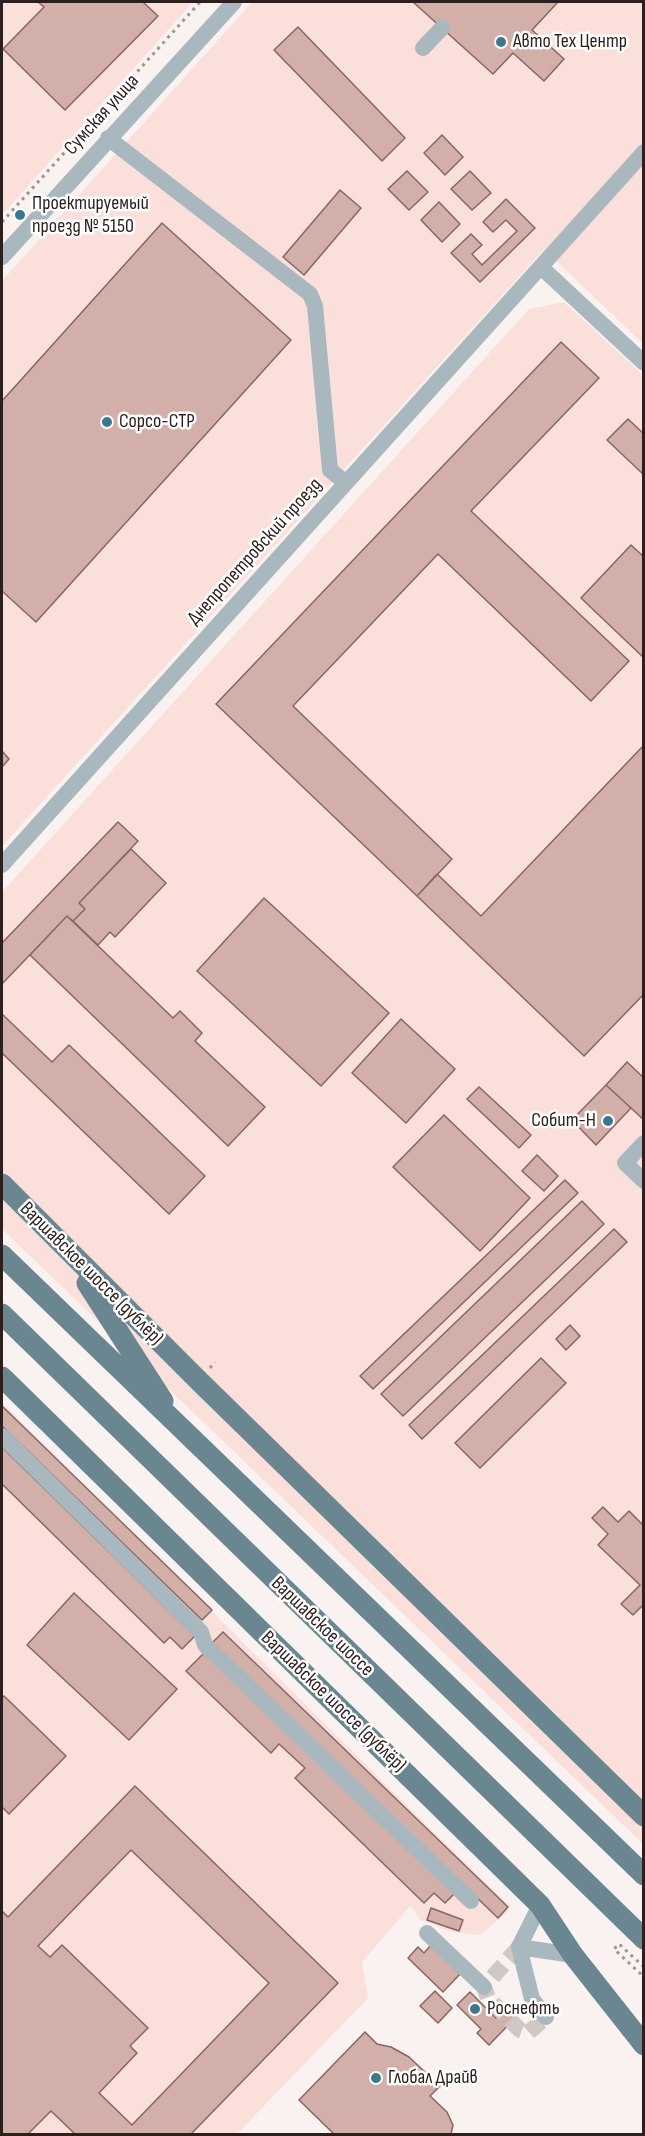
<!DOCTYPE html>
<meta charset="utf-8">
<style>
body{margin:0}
#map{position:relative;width:645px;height:2136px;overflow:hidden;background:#faf2f0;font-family:"Sofia Sans Condensed",sans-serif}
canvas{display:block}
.frame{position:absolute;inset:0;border:3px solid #2c1f1d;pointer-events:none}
</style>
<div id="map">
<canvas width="645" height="2136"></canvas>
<div class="frame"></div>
</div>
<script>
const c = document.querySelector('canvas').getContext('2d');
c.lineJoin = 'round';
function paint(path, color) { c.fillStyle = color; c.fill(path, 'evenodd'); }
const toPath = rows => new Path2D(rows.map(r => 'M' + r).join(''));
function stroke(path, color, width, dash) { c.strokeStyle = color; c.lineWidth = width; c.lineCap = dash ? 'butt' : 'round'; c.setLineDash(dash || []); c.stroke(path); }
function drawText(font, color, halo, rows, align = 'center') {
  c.font = font + ' "Sofia Sans Condensed",sans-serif'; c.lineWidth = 5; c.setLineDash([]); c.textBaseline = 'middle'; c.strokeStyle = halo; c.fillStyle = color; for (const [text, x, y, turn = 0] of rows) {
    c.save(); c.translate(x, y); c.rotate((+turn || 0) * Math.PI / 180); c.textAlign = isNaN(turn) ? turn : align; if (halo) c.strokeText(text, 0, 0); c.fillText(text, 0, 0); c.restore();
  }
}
paint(toPath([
 [2,2,193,2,2,215],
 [252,2,643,2,643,344,544,249,2,846,2,281],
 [564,302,644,376,643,1844,2,1229,2,892,529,309],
 [2,1403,471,1869,510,1906,505,1914,480,1935,452,1932,419,1919,411,1905,362,1962,368,1998,237,2134,2,2134]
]), '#fbdfdb');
const building = toPath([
 [38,2,143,2,158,16,65,110,3,49,44,7,38,2],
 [413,2,558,2,532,30,564,59,544,81,513,53,493,74,413,2],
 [298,27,405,138,382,161,274,50,298,27],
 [442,135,463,157,445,175,424,153,442,135],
 [407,171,428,192,409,210,388,189,407,171],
 [470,171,491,193,472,210,451,189,470,171],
 [340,190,361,208,304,275,283,257,340,190],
 [506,199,535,228,480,282,451,253,471,234,482,245,472,254,482,265,517,231,506,220,493,232,483,222,506,199],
 [439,202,460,224,442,242,421,220,439,202],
 [162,223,291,340,36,622,2,591,2,401,162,223],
 [561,342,599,378,471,511,629,661,591,701,438,554,293,706,452,859,417,896,216,704,561,342],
 [628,419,644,434,644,475,607,440,628,419],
 [631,545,644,557,644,658,581,598,631,545],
 [644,745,644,994,584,1056,417,896,437,874,481,916,644,745],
 [2,751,9,759,2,767,2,751],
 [118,822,138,841,79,903,85,909,73,921,67,916,2,984,2,943,118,822],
 [131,849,166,883,115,937,110,932,98,945,73,921,85,909,79,903,131,849],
 [264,898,389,1013,321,1086,197,971,264,898],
 [67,916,173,1018,180,1011,202,1033,195,1041,265,1107,228,1146,30,955,67,916],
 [2,1014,52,1062,69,1045,205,1176,169,1214,2,1053,2,1014],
 [401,1019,455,1069,406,1123,352,1073,401,1019],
 [627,1062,644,1078,644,1120,606,1085,627,1062],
 [606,1085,631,1108,596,1145,572,1120,606,1085],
 [479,1087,531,1135,519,1148,467,1099,479,1087],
 [444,1115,530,1198,480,1251,393,1167,444,1115],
 [537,1155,558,1176,544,1191,522,1171,537,1155],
 [565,1180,578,1193,373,1389,360,1376,565,1180],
 [582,1201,604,1224,403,1416,381,1394,582,1201],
 [614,1229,627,1242,422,1439,409,1425,614,1229],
 [570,1325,580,1336,566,1350,556,1339,570,1325],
 [541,1358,566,1383,480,1468,455,1443,541,1358],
 [2,1406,212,1610,202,1620,2,1426,2,1406],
 [2,1447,195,1636,182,1649,170,1637,164,1643,2,1484,2,1447],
 [603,1507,618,1522,629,1511,644,1526,644,1604,633,1615,621,1604,640,1585,598,1545,608,1534,592,1518,603,1507],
 [74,1593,177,1689,129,1740,27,1645,74,1593],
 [223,1632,508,1907,498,1918,212,1643,223,1632],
 [205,1652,455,1893,445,1903,434,1893,424,1903,295,1778,305,1768,279,1744,271,1753,186,1671,205,1652],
 [4,1696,66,1756,9,1814,2,1807,2,1698,4,1696],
 [135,1786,338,1983,191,2134,75,2134,51,2111,28,2134,2,2134,2,1911,8,1917,135,1786],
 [131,1850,269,1983,132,2125,99,2093,137,2053,130,2046,148,2028,62,1945,50,1957,38,1946,131,1850],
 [431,1908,463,1920,459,1931,427,1920,431,1908],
 [431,1945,460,1974,443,1992,408,1958,418,1947,424,1953,431,1945],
 [435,1991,452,2008,438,2023,420,2006,435,1991],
 [470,1992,496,2018,511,2004,520,2013,489,2045,477,2033,481,2029,457,2005,470,1992],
 [365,2032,377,2044,391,2047,409,2057,440,2086,430,2096,447,2112,453,2125,451,2134,334,2134,299,2100,365,2032]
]);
paint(building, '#d3afa9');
stroke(building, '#876662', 1.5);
stroke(toPath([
 [519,1947,484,1987,488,1998,520,2030,528,2033,546,2017]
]), '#d1c8c6', 16, [16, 8]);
stroke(toPath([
 [2,222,200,2],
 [210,1368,215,1362],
 [644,1967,619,1944,614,1949,644,1977]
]), '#9f9492', 3, [3, 4.5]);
stroke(toPath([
 [423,48,442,28],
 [108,138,310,294,315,306,330,470,346,483],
 [2,257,234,2],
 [541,267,644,363],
 [2,865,644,152],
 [644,1143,625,1163,644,1181],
 [2,1436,201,1632,205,1645,471,1901],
 [540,1905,519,1947,532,1999,546,2017],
 [427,1933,484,1987],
 [519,1947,573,1955]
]), '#a9b8bf', 16);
stroke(toPath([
 [2,1184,197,1379,644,1816],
 [2,1255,644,1875],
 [87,1283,163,1401],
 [2,1314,644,1939],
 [2,1377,540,1905,573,1955,644,2045]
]), '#6a8691', 21);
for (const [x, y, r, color] of [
 [501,42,6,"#3b788f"],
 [20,215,6,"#3b788f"],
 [107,422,6,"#3b788f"],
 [608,1121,6,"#3b788f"],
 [475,2009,6,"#3b788f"],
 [376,2078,6,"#3b788f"]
]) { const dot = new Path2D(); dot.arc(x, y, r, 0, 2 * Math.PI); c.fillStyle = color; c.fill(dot); stroke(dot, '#fff', 2); }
drawText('20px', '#2c1f1d', '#fff', [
 ["Авто Тех Центр",513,42],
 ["Проектируемый",32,204],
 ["проезд № 5150",32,227],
 ["Сорсо-СТР",119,422],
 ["Собит-Н",596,1121,"right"],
 ["Роснефть",487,2009],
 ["Глобал Драйв",388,2078]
], 'left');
drawText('20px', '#2c1f1d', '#fff', [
 ["Сумская улица",102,115,-48],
 ["Днепропетровский проезд",255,552,-48],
 ["Варшавское шоссе (дублёр)",91,1274,45],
 ["Варшавское шоссе",322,1627,44],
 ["Варшавское шоссе (дублёр)",333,1702,44]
]);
</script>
